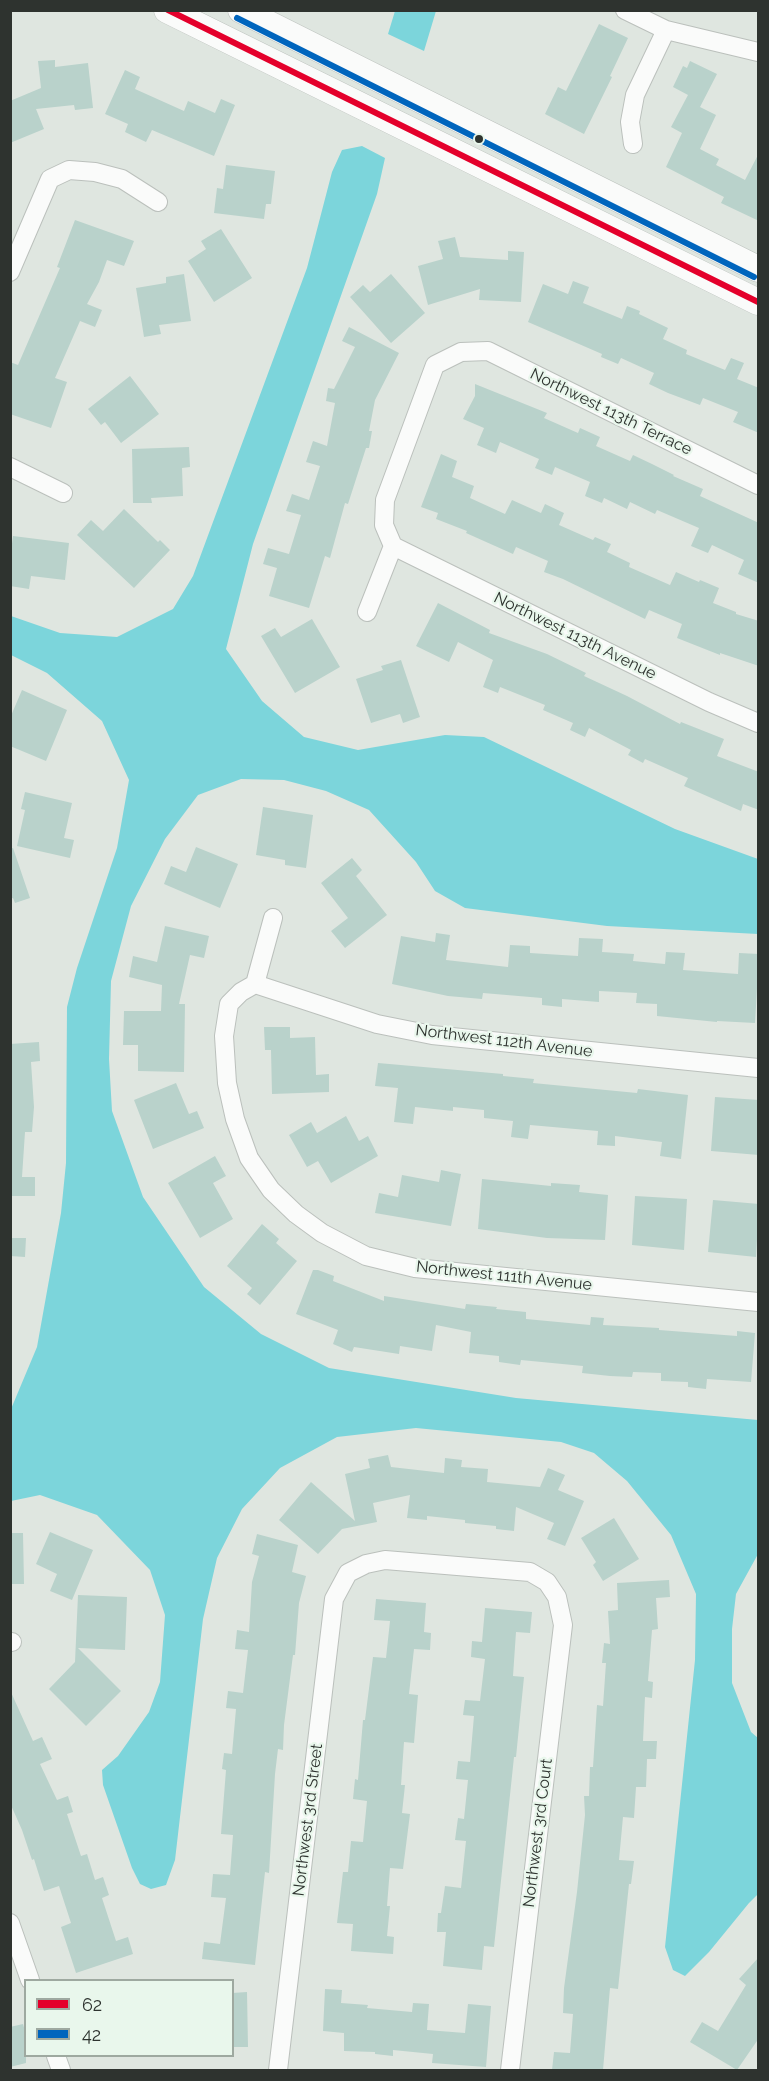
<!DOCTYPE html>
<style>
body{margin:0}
#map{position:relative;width:769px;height:2081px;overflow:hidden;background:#dfe6e0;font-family:Raleway,sans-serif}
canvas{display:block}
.frame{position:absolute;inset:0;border:12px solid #2e332f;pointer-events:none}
.legend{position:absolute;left:24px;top:1979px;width:210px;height:78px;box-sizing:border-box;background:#e9f7ec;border:2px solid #9ea9a0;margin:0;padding:8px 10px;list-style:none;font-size:18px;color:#2e332f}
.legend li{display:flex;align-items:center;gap:12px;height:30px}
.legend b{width:30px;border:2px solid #9ea9a0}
</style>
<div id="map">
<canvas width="769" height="2081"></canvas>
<div class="frame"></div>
<ul class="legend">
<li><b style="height:8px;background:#e4002b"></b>62</li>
<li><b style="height:8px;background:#0065bd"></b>42</li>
</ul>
</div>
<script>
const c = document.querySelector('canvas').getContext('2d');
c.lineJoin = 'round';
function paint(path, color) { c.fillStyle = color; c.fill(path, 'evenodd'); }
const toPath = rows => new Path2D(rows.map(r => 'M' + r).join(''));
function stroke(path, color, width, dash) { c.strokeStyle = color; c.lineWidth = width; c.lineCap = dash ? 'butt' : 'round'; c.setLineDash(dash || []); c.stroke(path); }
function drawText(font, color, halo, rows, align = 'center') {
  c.font = font + ' Raleway,sans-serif'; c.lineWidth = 4.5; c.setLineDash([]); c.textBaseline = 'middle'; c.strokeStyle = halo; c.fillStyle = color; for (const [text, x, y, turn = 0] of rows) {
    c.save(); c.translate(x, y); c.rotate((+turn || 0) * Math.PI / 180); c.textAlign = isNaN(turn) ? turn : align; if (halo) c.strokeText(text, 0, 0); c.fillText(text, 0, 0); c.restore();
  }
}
paint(toPath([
 [395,11,436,11,424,51,388,34],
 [362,146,385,158,377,194,253,544,226,649,262,701,304,737,358,750,445,735,484,737,675,829,758,859,758,934,607,926,465,908,435,891,416,862,369,810,326,791,284,780,241,779,198,795,165,839,131,906,111,981,109,1059,112,1111,143,1197,204,1287,261,1334,329,1368,516,1398,758,1420,758,1554,736,1594,732,1629,732,1683,751,1732,758,1738,758,1894,749,1903,709,1952,685,1976,673,1970,665,1947,695,1660,696,1594,671,1535,627,1481,594,1453,561,1442,416,1428,337,1437,280,1468,242,1509,217,1558,203,1619,175,1860,166,1885,151,1889,140,1884,132,1868,103,1785,102,1770,118,1756,149,1712,160,1682,165,1615,150,1570,97,1515,40,1495,11,1501,11,1409,37,1347,61,1213,66,1163,67,1007,77,968,117,848,129,780,102,721,47,673,11,655,11,616,60,633,117,637,173,609,193,576,307,268,332,172,342,150]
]), '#7cd5db');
paint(toPath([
 [599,24,628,38,610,76,612,77,584,134,545,114,558,87,566,91],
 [55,60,55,67,88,63,93,108,75,110,74,105,36,109,44,129,10,143,10,101,41,88,38,61],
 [690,61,717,74,700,107,716,115,700,149,719,159,716,165,745,180,759,153,759,221,721,203,724,197,666,167,682,133,671,127,688,95,673,87,683,66,687,68],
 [125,70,140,77,135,89,184,111,188,101,215,113,221,99,235,105,214,156,152,130,146,142,125,132,128,124,105,114],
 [226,165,275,171,271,204,266,204,264,219,214,213,217,188,223,189],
 [75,220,134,241,124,266,107,260,99,282,87,304,102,310,95,327,80,321,55,378,67,382,51,428,10,414,10,362,18,365,60,268,57,267],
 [221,229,252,278,214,302,188,261,206,249,201,241],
 [455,237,460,257,508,260,508,251,524,252,521,302,479,300,480,289,428,305,418,266,443,259,438,241],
 [184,274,191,321,159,325,161,334,144,337,136,288,166,283,166,277],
 [391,274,425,313,391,343,350,297,363,285,370,292],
 [573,281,589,287,583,303,622,319,627,306,640,311,639,314,668,328,663,339,687,350,686,354,725,370,731,358,744,363,737,379,759,388,759,433,733,422,738,412,703,398,700,405,668,393,649,384,654,373,621,358,618,364,601,357,602,354,579,344,528,322,543,284,568,294],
 [349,327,399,353,375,400,369,431,372,431,369,448,366,448,348,504,345,503,330,558,325,556,309,608,269,596,277,568,263,564,268,548,289,554,301,515,286,511,292,494,309,500,320,466,306,462,313,441,327,446,335,403,326,401,328,388,334,389,355,347,342,341],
 [130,376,159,414,121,443,105,422,101,425,88,409],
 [475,384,547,413,544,418,578,433,580,428,600,437,596,446,630,461,633,455,652,464,674,475,673,476,703,489,700,496,759,523,759,583,738,574,744,560,712,545,708,553,691,546,699,528,657,510,655,514,630,502,627,509,604,498,602,503,585,496,590,482,555,467,552,475,535,468,539,459,500,442,496,453,477,445,484,428,463,419,475,396],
 [189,447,190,467,182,468,183,496,151,498,152,503,133,503,132,449],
 [441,454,457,461,452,477,474,486,470,498,505,514,512,500,541,513,545,504,564,513,559,525,593,540,595,537,611,544,607,552,630,563,629,567,670,585,676,572,699,582,700,580,719,588,713,603,736,612,736,614,759,621,759,666,720,653,720,655,677,638,682,624,649,610,645,619,563,579,544,572,548,561,516,547,513,554,466,533,467,531,436,519,438,513,421,507],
 [124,509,158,542,160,540,170,550,134,588,77,535,91,520,103,531],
 [13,536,69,543,65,580,31,576,29,589,10,586,10,559],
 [438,603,490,630,489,633,547,654,586,673,584,676,627,696,680,724,681,722,724,739,717,756,759,772,759,810,743,804,741,811,684,786,688,778,645,759,643,763,628,755,631,750,589,728,585,737,570,730,573,723,543,710,545,705,500,687,498,693,483,687,493,660,458,642,449,662,416,646],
 [312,619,340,667,295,693,261,636,275,628,281,637],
 [401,660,420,717,403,723,400,714,371,723,356,679,383,670,381,666],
 [22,690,67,710,46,761,10,746,10,718],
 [25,792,72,803,64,838,74,840,70,858,17,846,25,810,21,809],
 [263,807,313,815,306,868,285,865,285,860,256,855],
 [196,847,238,864,220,908,164,884,171,866,186,872],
 [13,848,30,898,15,903,13,898,10,899,10,849],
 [352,858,362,870,356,876,387,915,345,948,331,931,348,918,321,883],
 [165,926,209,936,204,958,190,955,179,1004,185,1004,184,1072,138,1071,138,1045,123,1045,124,1011,161,1011,162,985,129,977,133,956,157,962],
 [436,933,450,935,446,960,508,967,510,945,530,946,530,953,578,956,579,938,603,939,602,952,634,954,633,961,665,964,666,952,685,953,683,970,738,974,739,953,759,954,755,1023,717,1021,717,1022,657,1016,657,1004,636,1003,637,993,599,991,599,1002,562,999,562,1007,542,1005,542,998,483,993,482,999,448,996,392,984,401,936,435,942],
 [264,1027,290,1027,290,1038,315,1037,316,1075,329,1074,329,1092,272,1094,271,1050,265,1050],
 [39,1042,40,1061,31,1062,34,1107,32,1132,25,1132,22,1177,35,1177,35,1196,10,1196,10,1044],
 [378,1063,503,1074,503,1076,534,1079,533,1083,637,1093,638,1089,688,1095,681,1159,660,1156,662,1142,615,1136,615,1146,597,1145,598,1131,530,1125,528,1139,511,1137,513,1121,484,1118,484,1110,453,1107,453,1111,415,1107,413,1124,394,1122,398,1088,375,1086],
 [176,1083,189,1114,197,1111,204,1128,153,1149,134,1100],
 [715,1097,759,1100,759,1155,711,1151],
 [346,1116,359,1141,368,1136,378,1156,331,1183,318,1161,307,1167,289,1135,311,1122,317,1133],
 [215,1156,226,1176,213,1183,233,1219,200,1238,168,1183],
 [441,1170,461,1174,451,1226,375,1213,379,1193,398,1197,402,1175,439,1182],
 [482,1179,551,1186,551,1183,580,1185,579,1192,608,1195,605,1240,547,1238,478,1229],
 [635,1196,687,1199,684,1250,632,1245],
 [713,1200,759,1204,756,1257,708,1252],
 [262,1224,279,1239,276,1243,297,1261,260,1305,247,1294,252,1288,227,1266],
 [10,1238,26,1238,25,1257,10,1256],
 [313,1270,318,1270,334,1276,333,1281,384,1301,384,1296,465,1309,466,1304,497,1307,496,1309,526,1312,526,1319,590,1325,591,1317,604,1318,603,1325,659,1328,659,1330,737,1336,737,1331,755,1333,751,1382,707,1379,706,1389,688,1387,688,1382,661,1381,661,1373,633,1372,632,1377,610,1376,582,1373,583,1366,521,1360,520,1365,499,1362,499,1356,469,1353,471,1332,436,1325,432,1351,400,1346,399,1354,354,1347,352,1352,333,1344,338,1330,296,1314],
 [388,1455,391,1467,444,1473,445,1458,462,1460,461,1467,488,1469,487,1482,540,1487,548,1468,565,1475,558,1490,584,1501,565,1546,547,1539,554,1523,516,1507,514,1531,496,1529,496,1526,465,1523,465,1520,427,1516,427,1520,407,1518,410,1495,373,1503,377,1522,342,1529,318,1554,279,1520,311,1482,355,1521,345,1474,370,1468,368,1459],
 [614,1518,639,1559,603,1581,593,1565,596,1562,581,1538],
 [50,1532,93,1550,72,1600,50,1591,57,1574,36,1564],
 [10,1533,23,1533,24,1584,10,1584],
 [257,1534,298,1545,292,1572,306,1576,299,1603,295,1655,293,1655,284,1725,283,1750,278,1749,275,1774,269,1873,265,1872,255,1965,202,1959,204,1942,220,1944,226,1898,211,1897,213,1874,230,1875,233,1835,221,1834,226,1770,222,1769,224,1753,232,1754,236,1709,226,1708,228,1691,243,1693,248,1650,235,1649,237,1630,249,1632,252,1582,259,1556,252,1554],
 [669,1580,670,1597,656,1598,658,1629,652,1630,648,1681,653,1682,652,1698,645,1697,643,1741,657,1741,656,1759,647,1759,646,1787,636,1787,634,1818,623,1817,619,1860,634,1861,631,1884,629,1884,618,1989,610,1988,603,2070,552,2070,554,2052,570,2053,573,2014,563,2013,564,1988,577,1892,585,1815,584,1796,589,1796,590,1767,593,1767,597,1705,603,1706,606,1663,602,1663,604,1643,610,1644,608,1611,618,1610,617,1583],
 [78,1595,127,1597,125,1650,78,1648,121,1691,86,1726,49,1689,75,1662],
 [376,1599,426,1603,424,1632,431,1633,430,1650,414,1649,409,1694,418,1695,414,1743,404,1742,401,1785,405,1785,402,1813,410,1814,403,1869,390,1868,387,1906,390,1906,387,1936,394,1937,393,1954,351,1951,353,1924,337,1923,343,1872,348,1872,351,1841,363,1842,367,1801,353,1799,355,1779,358,1780,363,1720,365,1720,373,1657,386,1658,390,1621,374,1620],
 [485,1608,532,1612,530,1633,516,1632,513,1676,524,1677,516,1757,514,1757,494,1947,484,1946,482,1970,443,1966,446,1932,437,1932,438,1913,441,1913,445,1886,461,1888,466,1841,455,1840,458,1818,464,1819,468,1780,456,1779,458,1761,470,1762,474,1716,463,1715,465,1700,480,1701,485,1659,471,1657,472,1641,482,1642],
 [10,1690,33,1741,42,1737,52,1759,40,1764,57,1800,68,1796,73,1812,67,1814,81,1856,87,1854,95,1880,103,1877,109,1895,102,1898,116,1941,128,1937,133,1954,76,1973,61,1927,71,1923,59,1886,44,1891,34,1859,32,1860,22,1830,10,1803],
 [759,1957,759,2038,737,2070,690,2042,702,2022,718,2031,746,1985,739,1979],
 [325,1989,342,1990,341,2003,368,2005,367,2008,412,2012,413,2003,429,2004,427,2030,465,2033,468,2004,491,2006,486,2067,432,2063,433,2054,393,2050,393,2056,375,2054,375,2052,344,2051,344,2033,323,2031],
 [247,1992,248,2047,232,2047,232,1993],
 [23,2024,26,2035,26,2063,10,2067,10,2027]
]), '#b9d2cb');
const minor = toPath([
 [625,10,666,30,758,52],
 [633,144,630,122,635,95,666,30],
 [10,272,50,179,69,170,95,172,122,179,158,202],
 [10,467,63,493],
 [393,546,709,702,758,723],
 [367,612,393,546,384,525,385,500,435,365,461,352,488,351,758,485],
 [273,918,255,984,241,992,229,1004,224,1036,227,1083,235,1119,249,1158,271,1190,296,1214,322,1233,366,1256,415,1268,758,1302],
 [255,984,377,1024,432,1035,758,1068],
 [10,1642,12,1642],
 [10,1923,30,1980],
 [56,2056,61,2070],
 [278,2070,334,1599,348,1573,366,1564,385,1560,530,1572,547,1582,557,1597,563,1625,510,2070]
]);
const secondary = toPath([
 [167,10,758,302],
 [241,10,758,269]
]);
stroke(minor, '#bbc0bc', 20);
stroke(secondary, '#bbc0bc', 27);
stroke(minor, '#fafbfa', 18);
stroke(secondary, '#fafbfa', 26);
stroke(toPath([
 [168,10,758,302]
]), '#e4002b', 6);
stroke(toPath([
 [237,18,754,277]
]), '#0065bd', 6);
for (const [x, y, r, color] of [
 [479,139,5,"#2e332f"]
]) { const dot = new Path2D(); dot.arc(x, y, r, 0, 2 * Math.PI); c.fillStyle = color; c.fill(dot); stroke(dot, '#e9f7ec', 2); }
drawText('16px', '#2e332f', '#e9f7ec', [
 ["Northwest 113th Terrace",611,412,26],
 ["Northwest 113th Avenue",575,636,26],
 ["Northwest 112th Avenue",504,1041,7],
 ["Northwest 111th Avenue",504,1276,6],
 ["Northwest 3rd Street",308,1820,-83],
 ["Northwest 3rd Court",538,1833,-83]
]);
</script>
